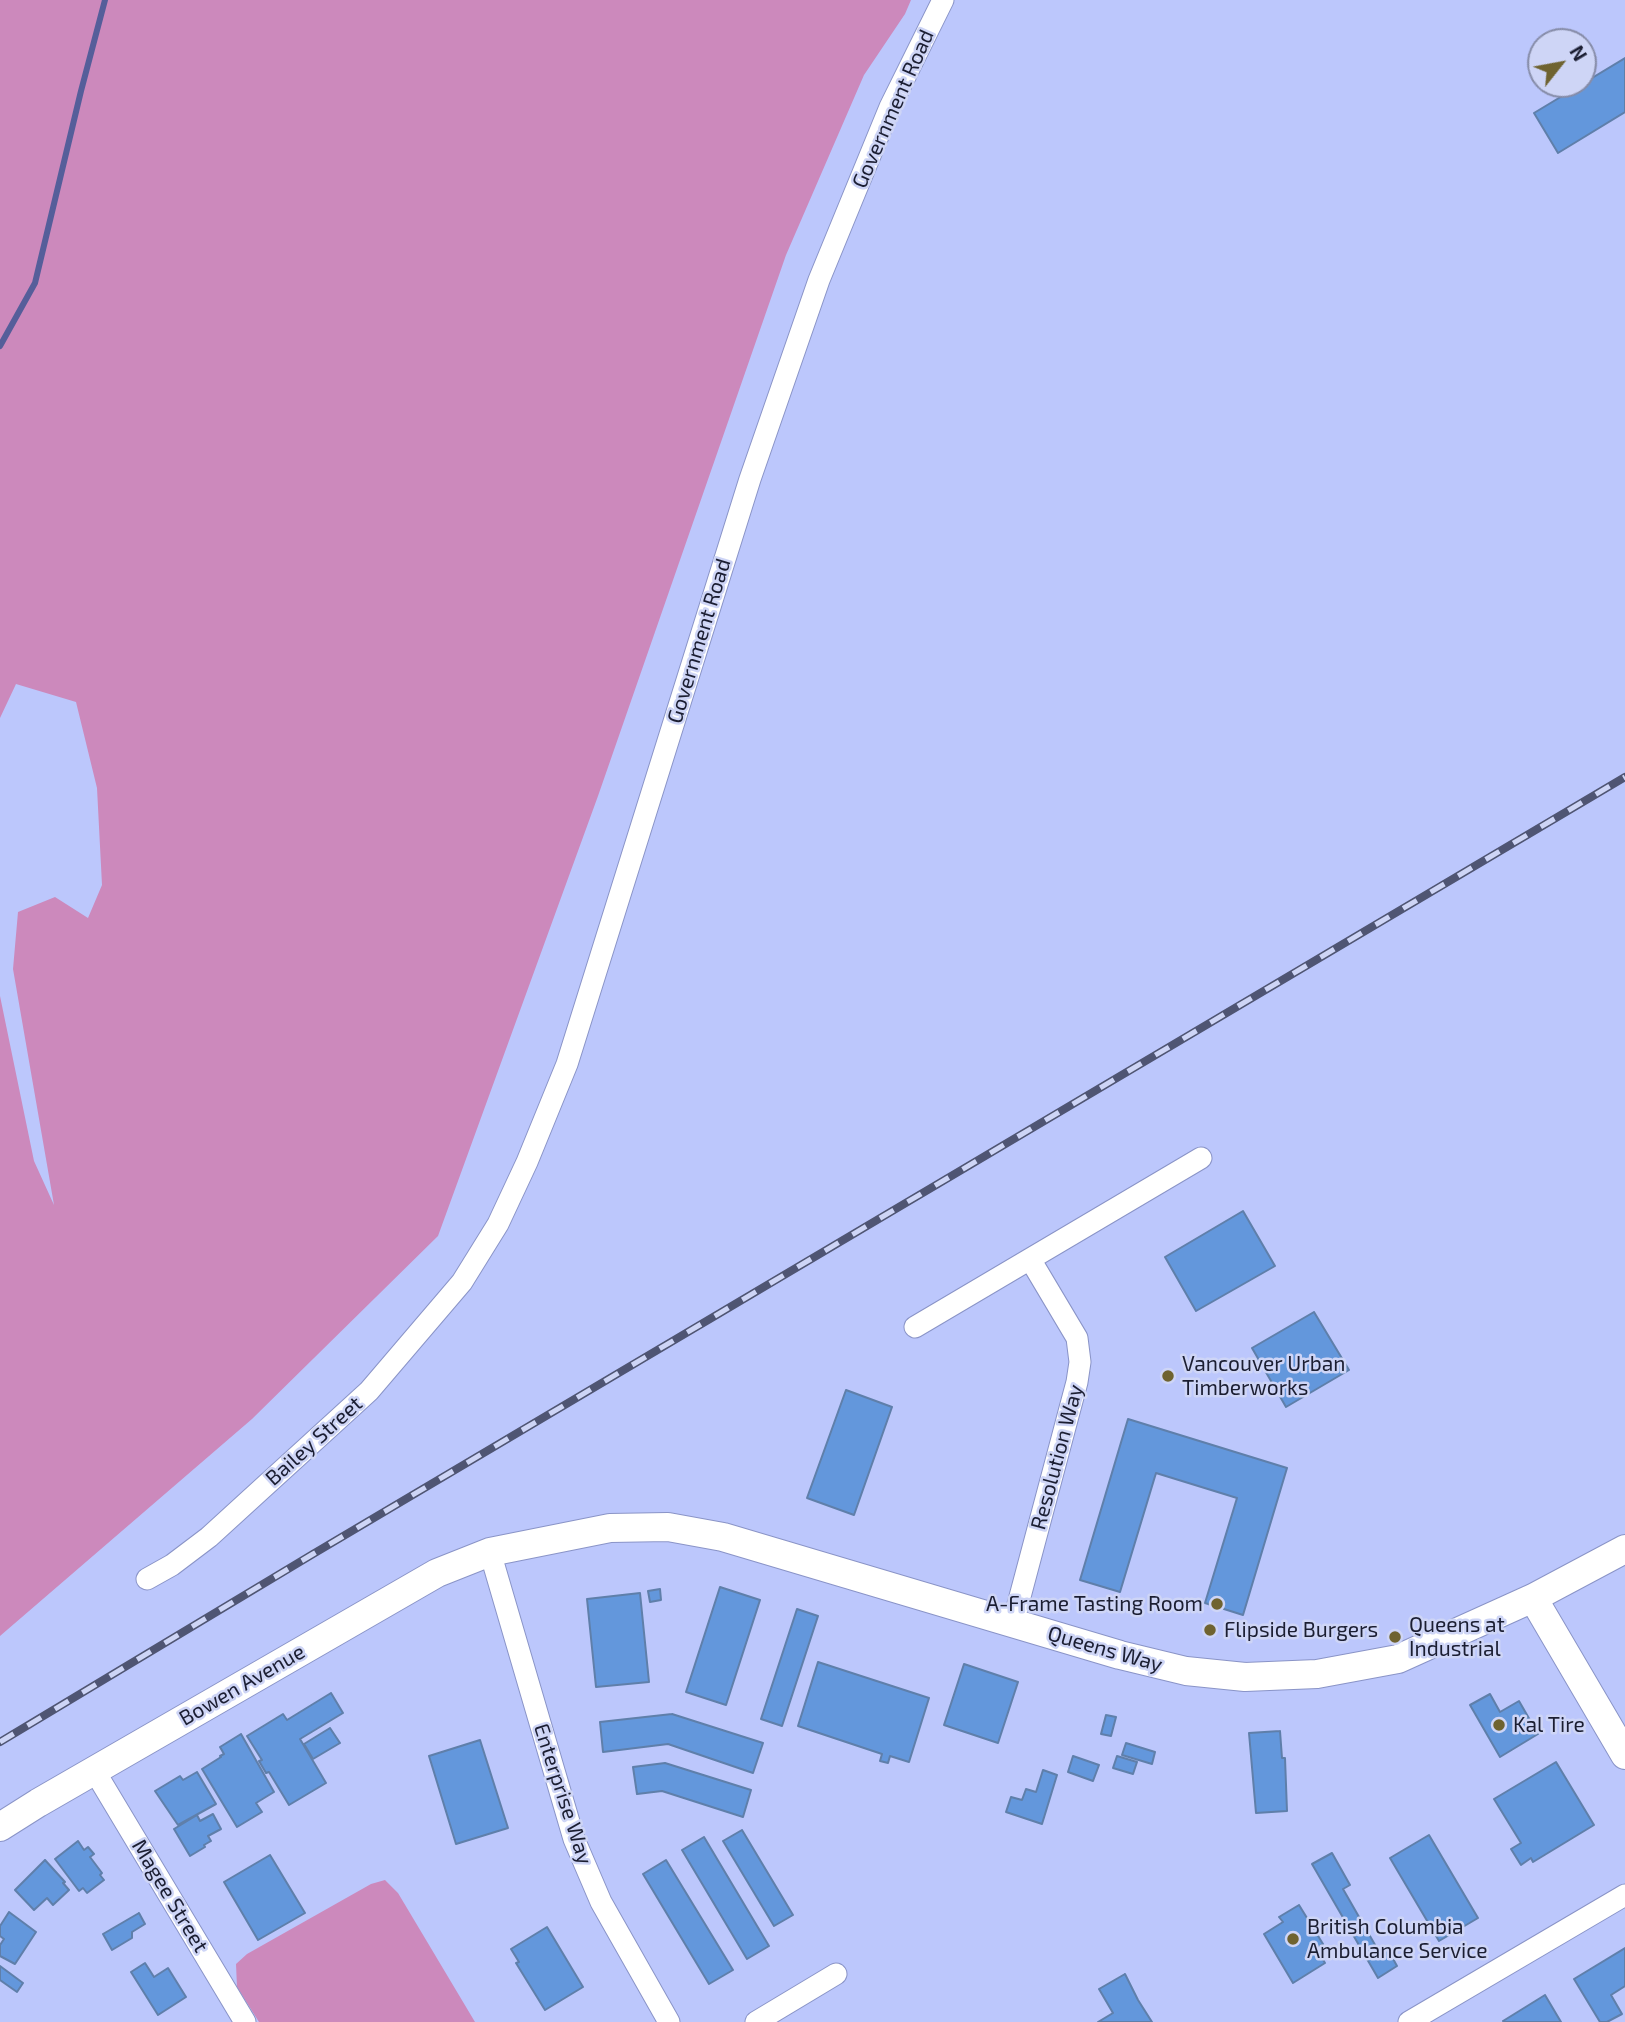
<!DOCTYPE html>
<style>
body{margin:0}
#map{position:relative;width:1625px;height:2022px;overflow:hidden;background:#bcc7fc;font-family:"Exo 2",sans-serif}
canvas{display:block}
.north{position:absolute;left:1527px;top:28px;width:70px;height:70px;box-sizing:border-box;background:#ced5f6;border:2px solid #868ca8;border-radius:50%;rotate:59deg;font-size:19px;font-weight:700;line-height:28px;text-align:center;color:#1b1e32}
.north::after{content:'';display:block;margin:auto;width:24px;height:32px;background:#6f6330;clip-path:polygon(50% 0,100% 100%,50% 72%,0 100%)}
</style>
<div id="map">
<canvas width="1625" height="2022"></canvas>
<div class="north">N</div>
</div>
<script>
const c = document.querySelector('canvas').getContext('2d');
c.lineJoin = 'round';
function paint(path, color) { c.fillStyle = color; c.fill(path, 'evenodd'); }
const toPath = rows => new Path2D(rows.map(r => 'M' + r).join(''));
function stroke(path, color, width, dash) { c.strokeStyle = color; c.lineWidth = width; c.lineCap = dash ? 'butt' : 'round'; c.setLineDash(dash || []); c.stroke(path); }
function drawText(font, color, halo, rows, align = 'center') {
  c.font = font + ' "Exo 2",sans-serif'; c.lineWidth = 5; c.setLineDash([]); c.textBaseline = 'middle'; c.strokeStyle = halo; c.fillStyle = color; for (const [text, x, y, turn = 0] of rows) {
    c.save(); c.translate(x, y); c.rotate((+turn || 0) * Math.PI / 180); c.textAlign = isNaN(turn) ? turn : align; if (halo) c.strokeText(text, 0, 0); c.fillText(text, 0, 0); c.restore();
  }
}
paint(toPath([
 [0,0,911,0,905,14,864,75,786,255,598,796,438,1236,252,1419,0,1636,0,996,34,1161,54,1205,13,969,18,912,55,897,88,918,102,885,97,788,76,702,16,684,0,718],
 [385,1880,398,1893,475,2022,259,2022,237,1987,236,1964,247,1954,371,1884]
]), '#cc89bc');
stroke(toPath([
 [0,346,35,283,81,91,105,0]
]), '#555e9a', 6);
const building = toPath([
 [1625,58,1625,112,1558,153,1534,113,1625,58],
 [1243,1211,1275,1266,1196,1311,1165,1257,1243,1211],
 [1314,1312,1349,1370,1286,1407,1252,1348,1314,1312],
 [846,1390,892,1407,854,1515,807,1498,846,1390],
 [1128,1419,1287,1468,1243,1615,1205,1603,1237,1498,1156,1473,1120,1592,1080,1580,1128,1419],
 [720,1587,760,1600,726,1705,686,1692,720,1587],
 [660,1589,661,1600,650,1602,648,1591,660,1589],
 [640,1593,649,1682,596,1687,587,1599,640,1593],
 [797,1609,818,1616,782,1726,761,1719,797,1609],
 [818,1662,929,1698,909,1762,890,1756,888,1763,880,1761,882,1754,798,1726,818,1662],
 [964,1664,1018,1682,998,1743,944,1725,964,1664],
 [331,1693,343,1713,300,1739,326,1783,289,1805,269,1772,266,1773,259,1761,262,1760,247,1736,283,1714,287,1720,331,1693],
 [1490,1694,1500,1712,1519,1701,1538,1734,1500,1757,1470,1705,1490,1694],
 [672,1714,763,1743,753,1773,668,1744,603,1752,600,1722,672,1714],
 [1106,1715,1116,1717,1111,1736,1101,1734,1106,1715],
 [330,1728,340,1743,313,1759,304,1744,330,1728],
 [1280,1731,1282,1758,1285,1758,1287,1811,1256,1813,1249,1733,1280,1731],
 [241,1734,274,1792,256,1803,262,1812,237,1827,202,1769,221,1757,220,1756,224,1754,220,1747,241,1734],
 [480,1740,508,1828,456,1844,429,1756,480,1740],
 [1126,1743,1155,1752,1152,1764,1122,1755,1126,1743],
 [1073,1756,1099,1765,1093,1781,1068,1772,1073,1756],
 [1117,1756,1137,1762,1133,1774,1113,1768,1117,1756],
 [1556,1762,1594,1825,1533,1862,1531,1858,1521,1865,1511,1849,1521,1843,1494,1799,1556,1762],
 [665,1763,751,1790,743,1817,662,1791,637,1794,633,1767,665,1763],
 [1043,1770,1057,1775,1042,1824,1006,1812,1011,1797,1022,1800,1026,1789,1036,1792,1043,1770],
 [197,1772,216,1804,178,1825,155,1791,180,1776,183,1780,197,1772],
 [213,1814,221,1829,208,1836,211,1841,204,1845,205,1847,190,1856,174,1829,197,1815,200,1821,213,1814],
 [742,1830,793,1915,774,1926,723,1841,742,1830],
 [1429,1835,1478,1918,1439,1941,1390,1858,1429,1835],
 [704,1837,769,1946,747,1959,682,1850,704,1837],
 [78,1841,84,1850,88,1847,94,1854,90,1857,102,1873,100,1875,104,1880,87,1893,83,1888,79,1891,55,1859,78,1841],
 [1332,1853,1350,1885,1343,1889,1378,1950,1386,1946,1397,1966,1378,1978,1312,1864,1332,1853],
 [270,1855,305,1913,258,1940,224,1882,270,1855],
 [45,1860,65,1882,63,1883,69,1890,53,1905,47,1898,34,1910,15,1890,45,1860],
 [666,1860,733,1970,709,1984,643,1874,666,1860],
 [1299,1905,1323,1944,1316,1948,1325,1963,1293,1983,1264,1934,1283,1922,1279,1917,1299,1905],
 [9,1912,36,1932,15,1964,0,1956,0,1945,4,1939,0,1936,0,1926,9,1912],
 [139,1913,145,1924,132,1932,132,1938,112,1950,103,1934,139,1913],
 [547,1927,583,1987,545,2010,516,1963,519,1962,511,1949,547,1927],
 [1625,1948,1625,1986,1611,1995,1622,2014,1607,2022,1600,2022,1574,1979,1625,1948],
 [145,1963,154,1977,168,1968,186,1997,158,2015,131,1972,145,1963],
 [0,1966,23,1983,17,1992,0,1980,0,1966],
 [1125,1974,1138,2000,1152,2022,1098,2022,1113,2013,1099,1989,1125,1974],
 [1545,1995,1561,2022,1504,2022,1503,2021,1545,1995]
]);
paint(building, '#6397dc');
stroke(building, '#5f7faa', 2);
const minor = toPath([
 [915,1327,1201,1158],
 [490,1552,574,1839,601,1902,669,2022],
 [147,1579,172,1565,209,1537,369,1391,462,1282,498,1224,527,1162,567,1064,750,479,819,280,890,107,943,0],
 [1013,1623,1077,1382,1080,1362,1077,1338,1030,1259],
 [94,1770,245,2022],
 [756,2022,836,1974],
 [1409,2022,1625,1895]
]);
const tertiary = toPath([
 [1533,1598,1625,1755],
 [0,1827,38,1803,437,1573,490,1552,610,1528,668,1527,723,1537,1120,1655,1186,1671,1245,1677,1317,1674,1398,1659,1533,1598,1625,1549]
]);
stroke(minor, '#8a94c7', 23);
stroke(tertiary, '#8a94c7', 30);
stroke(minor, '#fff', 21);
stroke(tertiary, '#fff', 28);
const rail = toPath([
 [0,1742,313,1554,1625,777]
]);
stroke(rail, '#4f5573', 8);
stroke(rail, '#ced5f6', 5, [16]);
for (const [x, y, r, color] of [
 [1168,1376,7,"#6f6330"],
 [1217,1604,7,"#6f6330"],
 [1210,1630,7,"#6f6330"],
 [1395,1637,7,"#6f6330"],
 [1499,1725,7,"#6f6330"],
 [1293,1939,7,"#6f6330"]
]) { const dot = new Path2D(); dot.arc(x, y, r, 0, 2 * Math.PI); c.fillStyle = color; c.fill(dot); stroke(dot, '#ced5f6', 2.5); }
drawText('21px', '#1b1e32', '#ced5f6', [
 ["Government Road",893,109,-66],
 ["Government Road",699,641,-73],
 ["Bailey Street",314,1441,-42],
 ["Resolution Way",1057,1457,-75],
 ["Queens Way",1105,1649,16],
 ["Bowen Avenue",242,1685,-30],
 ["Enterprise Way",563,1794,72],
 ["Magee Street",170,1896,59]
]);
drawText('21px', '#1b1e32', '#ced5f6', [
 ["Vancouver Urban",1182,1364],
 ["Timberworks",1182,1388],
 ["A-Frame Tasting Room",1203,1604,"right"],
 ["Queens at",1409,1625],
 ["Industrial",1409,1649],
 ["Flipside Burgers",1224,1630],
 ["Kal Tire",1513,1725],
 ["British Columbia",1307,1927],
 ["Ambulance Service",1307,1951]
], 'left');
</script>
